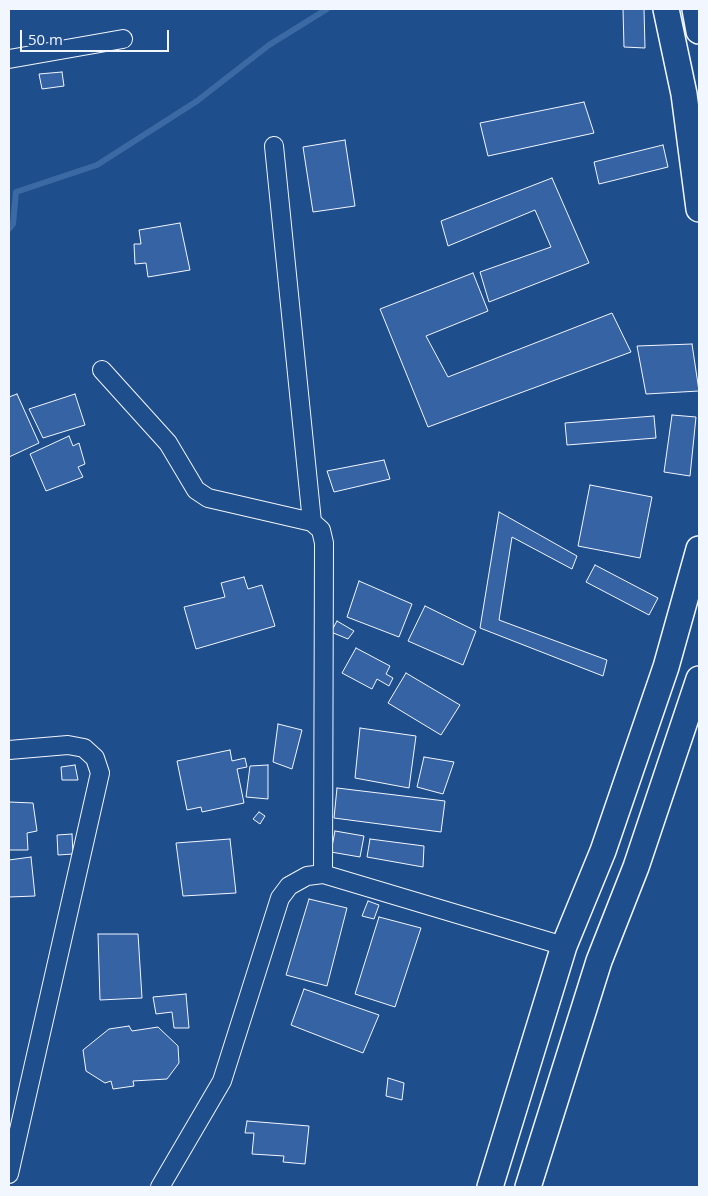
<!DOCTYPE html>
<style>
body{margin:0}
#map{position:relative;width:708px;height:1196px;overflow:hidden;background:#1f4e8c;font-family:"Open Sans",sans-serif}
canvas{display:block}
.frame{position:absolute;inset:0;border:10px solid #f2f6ff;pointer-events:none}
.scale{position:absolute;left:20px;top:30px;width:149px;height:22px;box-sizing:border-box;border:2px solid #f2f6ff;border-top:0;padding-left:6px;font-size:15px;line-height:18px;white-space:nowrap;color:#f2f6ff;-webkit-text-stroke:4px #1f4e8c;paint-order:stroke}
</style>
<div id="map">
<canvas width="708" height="1196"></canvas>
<div class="frame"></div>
<div class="scale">50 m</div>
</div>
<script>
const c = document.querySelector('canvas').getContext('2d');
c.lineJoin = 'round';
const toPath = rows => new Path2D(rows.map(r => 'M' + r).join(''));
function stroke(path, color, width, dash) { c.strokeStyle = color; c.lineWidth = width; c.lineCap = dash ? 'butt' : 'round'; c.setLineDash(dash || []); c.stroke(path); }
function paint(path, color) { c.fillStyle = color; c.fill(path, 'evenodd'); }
stroke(toPath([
 [9,229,13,224,16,192,97,165,197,101,269,45,327,9]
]), '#3b69a3', 6);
const building = toPath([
 [623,9,644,9,645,48,624,47,623,9],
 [62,72,64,86,42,89,39,74,62,72],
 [584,102,594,133,488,156,480,123,584,102],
 [345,140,355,206,313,212,303,147,345,140],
 [663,145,668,167,599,184,594,162,663,145],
 [552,178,589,263,489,302,480,272,551,247,535,210,448,246,441,221,552,178],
 [180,223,190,270,148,277,146,263,135,264,134,244,141,244,139,230,180,223],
 [473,273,488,311,426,336,448,377,612,313,631,352,428,427,380,309,473,273],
 [692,344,699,391,646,394,637,346,692,344],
 [17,394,39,443,9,457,9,397,17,394],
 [75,394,85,425,43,438,29,409,75,394],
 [672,415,696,417,690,476,664,472,672,415],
 [654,416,656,438,567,445,565,423,654,416],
 [69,436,73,446,79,443,85,464,78,467,83,477,46,491,30,454,69,436],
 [384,460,390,479,334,492,327,471,384,460],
 [590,485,652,497,640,558,578,546,590,485],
 [499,512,577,556,572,569,512,537,499,620,607,660,603,676,480,628,499,512],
 [595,565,658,598,649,615,586,582,595,565],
 [244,577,248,589,262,585,275,626,196,649,184,607,225,597,221,583,244,577],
 [359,581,412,604,399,637,347,617,359,581],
 [425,606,476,631,463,665,408,641,425,606],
 [337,621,354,631,348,639,331,632,337,621],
 [356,648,390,666,386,674,393,678,389,686,377,679,372,689,342,673,356,648],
 [406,673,460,705,441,735,388,703,406,673],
 [278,724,302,730,292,769,273,762,278,724],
 [360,728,416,736,409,788,355,778,360,728],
 [230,750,232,761,245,758,247,767,237,769,244,803,202,812,201,807,187,810,177,761,230,750],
 [424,757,454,762,443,794,417,787,424,757],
 [75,765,78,780,62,780,61,767,75,765],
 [268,765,268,799,246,797,250,766,268,765],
 [337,788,445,801,441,832,334,818,337,788],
 [9,802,33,803,37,831,27,833,28,850,9,850,9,802],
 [259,812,265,816,260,824,253,819,259,812],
 [335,831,364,836,360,857,331,852,335,831],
 [72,834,73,854,58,855,57,835,72,834],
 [230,839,236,893,183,896,176,843,230,839],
 [370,839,424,846,423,867,367,857,370,839],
 [31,857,35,896,9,897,9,860,31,857],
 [309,899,347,908,327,986,286,975,309,899],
 [368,901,379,905,374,919,362,916,368,901],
 [379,917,421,928,395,1007,355,994,379,917],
 [98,934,138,934,142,998,100,1000,98,934],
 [304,989,379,1015,363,1053,291,1025,304,989],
 [186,994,189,1028,174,1028,172,1012,156,1014,153,997,186,994],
 [129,1026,132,1031,158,1027,178,1046,179,1063,167,1079,133,1081,134,1086,113,1089,111,1081,105,1083,86,1071,83,1050,109,1029,129,1026],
 [388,1078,404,1083,402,1100,386,1096,388,1078],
 [247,1121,309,1126,305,1164,283,1162,284,1156,252,1154,254,1133,245,1133,247,1121]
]);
paint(building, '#3563a3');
stroke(building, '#f2f6ff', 1);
const street = toPath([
 [9,59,123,39],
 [274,146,312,522],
 [102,370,168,443,196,490,208,498,312,522,321,530,324,543,323,874],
 [9,750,68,745,84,748,95,758,100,773,9,1174],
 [160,1187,222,1081,280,898,289,886,307,876,323,874,564,946]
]);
const secondary = toPath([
 [666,9,684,94,699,209],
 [695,9,699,31],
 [490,1187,564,946,603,851,666,667,699,549],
 [528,1187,599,961,636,867,699,679]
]);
stroke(street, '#f2f6ff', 20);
stroke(secondary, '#f2f6ff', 28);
stroke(street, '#1f4e8c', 18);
stroke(secondary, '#1f4e8c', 25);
</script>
